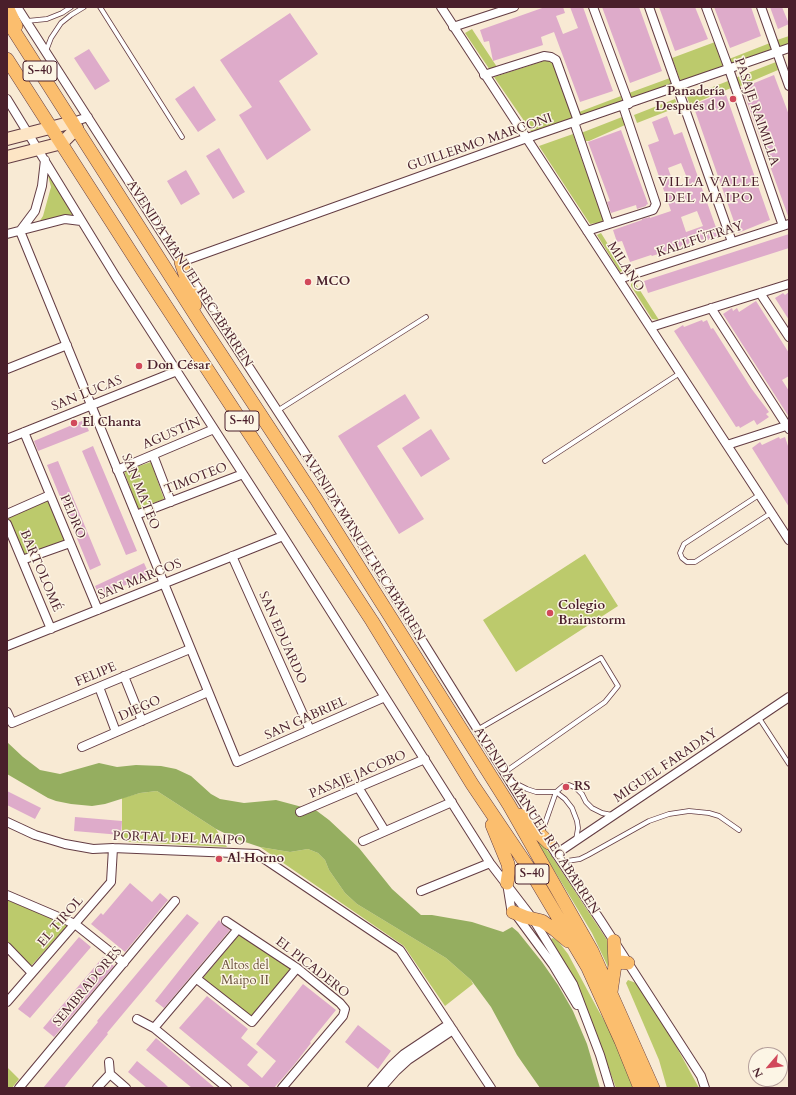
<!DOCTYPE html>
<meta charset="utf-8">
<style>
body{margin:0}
#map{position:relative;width:796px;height:1095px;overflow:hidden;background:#f8ead4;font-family:Cardo,serif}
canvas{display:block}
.frame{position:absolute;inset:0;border:8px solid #4a1f2b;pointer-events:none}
.north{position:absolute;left:748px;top:1047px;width:40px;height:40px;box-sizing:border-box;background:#fcf5e5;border:1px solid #b59f9b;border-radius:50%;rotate:242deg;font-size:11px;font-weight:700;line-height:16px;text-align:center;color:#4a1f2b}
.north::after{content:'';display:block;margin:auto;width:14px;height:18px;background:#d1495b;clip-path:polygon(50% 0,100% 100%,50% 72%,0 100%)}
</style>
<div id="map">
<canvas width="796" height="1095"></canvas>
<div class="frame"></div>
<div class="north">N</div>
</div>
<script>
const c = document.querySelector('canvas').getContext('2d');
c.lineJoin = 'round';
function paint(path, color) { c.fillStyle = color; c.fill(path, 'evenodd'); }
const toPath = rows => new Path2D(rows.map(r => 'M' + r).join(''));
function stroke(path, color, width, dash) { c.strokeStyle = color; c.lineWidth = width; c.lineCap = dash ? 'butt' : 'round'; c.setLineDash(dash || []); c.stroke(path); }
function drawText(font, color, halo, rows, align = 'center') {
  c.font = font + ' Cardo,serif'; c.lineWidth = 3; c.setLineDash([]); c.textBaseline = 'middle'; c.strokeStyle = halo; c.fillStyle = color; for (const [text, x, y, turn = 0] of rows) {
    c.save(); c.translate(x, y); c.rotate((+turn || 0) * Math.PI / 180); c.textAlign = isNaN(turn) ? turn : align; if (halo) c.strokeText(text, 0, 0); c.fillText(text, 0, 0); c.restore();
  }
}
paint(toPath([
 [472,29,497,67,490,70,465,33],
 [789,36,789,45,780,49,777,40],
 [715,42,724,69,682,85,672,58],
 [770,43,773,50,732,67,729,59],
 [547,60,553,63,573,118,569,122,535,133,531,131,494,77],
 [776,62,778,70,738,87,735,78],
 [670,78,673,85,632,102,629,93],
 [728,81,731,88,690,105,687,97],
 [621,96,623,104,582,120,579,112],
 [675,99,678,107,637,123,634,115],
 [622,117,625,125,589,141,584,141,581,133],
 [573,134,604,222,590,224,539,146],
 [46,168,75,217,37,225,43,216,51,187],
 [601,233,624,270,620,272,597,235],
 [634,281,659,320,652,319,631,286,631,284],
 [151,462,164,499,138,509,124,471],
 [49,496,68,542,23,559,7,519,7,515],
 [585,554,618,606,516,672,483,620],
 [157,791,216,829,227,847,130,842,122,840,122,798,140,793],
 [528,827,551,855,609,943,611,956,608,967,592,933],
 [260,847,290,852,308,849,318,853,325,860,329,870,345,893,357,904,446,958,471,980,473,984,445,1006,404,946],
 [7,900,68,925,31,966,7,941],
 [239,935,291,969,251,1016,203,978],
 [553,938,558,941,568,954,597,1008,613,1036,635,1088,616,1088,586,1006,551,939],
 [628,980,636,983,664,1024,699,1088,667,1088,659,1060,626,983],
 [7,1067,19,1079,12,1088,7,1088]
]), '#bcca6c');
paint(toPath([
 [7,742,23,757,40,770,60,774,99,763,117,767,136,765,161,766,176,769,191,776,211,794,220,799,244,803,276,800,317,811,329,820,359,848,392,889,421,915,432,915,472,922,503,932,512,927,518,932,542,962,558,985,573,1011,587,1044,600,1088,540,1088,517,1055,491,1007,471,980,446,958,357,904,345,893,329,870,325,860,318,853,308,849,290,852,260,847,239,840,216,829,157,791,140,793,105,804,92,806,71,804,56,801,48,798,7,774]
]), '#95ae60');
paint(toPath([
 [545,7,563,7,565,13,556,16,563,34,578,28,570,7,583,7,613,91,580,102,554,32,541,37,543,45,493,61,489,41,484,42,480,30],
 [602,7,639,7,662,71,630,83],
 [659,7,695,7,708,39,675,51],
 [714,7,751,7,761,36,730,48],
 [770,7,782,7,789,24,778,29],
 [290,13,318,54,279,81,311,130,267,160,239,115,252,107,220,60],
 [89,49,110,81,95,90,74,58],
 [774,75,789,115,788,216,742,88],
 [194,86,216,120,198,132,175,99],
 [725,92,770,220,738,233,693,105],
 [667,116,674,135,682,132,719,236,708,240,707,238,652,256,651,255,630,262,622,241,617,242,613,230,642,220,642,219,650,217,650,218,671,211,648,145,659,141,652,122],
 [681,163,689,183,675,188,668,168],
 [697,211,703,226,686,232,681,217],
 [621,130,648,204,646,205,646,206,637,209,636,205,611,213,607,202,610,201,588,142],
 [219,148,245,192,233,199,206,156],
 [186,170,200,194,181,205,167,181],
 [789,234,789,248,648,293,644,281],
 [789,292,789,320,775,298,783,293,785,295],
 [756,301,789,353,789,376,782,380,789,391,789,417,723,314,732,308,733,311,737,308,739,312],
 [702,320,703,322,707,320,711,329,713,328,751,388,769,412,766,414,769,417,757,425,754,420,740,428,739,426,736,427,674,331,683,325,684,327],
 [405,394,420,418,377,446,424,519,399,534,338,436],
 [84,420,89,431,38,451,34,441],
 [431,429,450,459,421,477,402,448],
 [779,437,780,439,785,437,789,449,789,507,752,448,760,442,762,445],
 [93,446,137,551,126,555,82,451],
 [58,461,101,565,90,570,47,465],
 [144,563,149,574,100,597,95,586],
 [7,791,41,808,35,819,7,805],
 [75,817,122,821,121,835,74,831],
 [130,883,152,902,160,893,168,900,125,952,91,924,101,913,103,915],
 [187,914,199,923,107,1033,108,1034,70,1080,64,1088,43,1088,98,1022,97,1021],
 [219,920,223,925,230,930,164,1008,155,1001],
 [79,937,91,947,30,1018,18,1009],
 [103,957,114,966,54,1037,43,1028],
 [303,984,336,1010,310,1042,311,1043,294,1065,274,1088,251,1088,179,1028,207,996,248,1029,241,1038,258,1052,247,1065,262,1078,276,1061,256,1044],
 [358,1025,391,1051,378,1069,345,1042],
 [156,1038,194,1070,215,1088,192,1088,175,1074,146,1050],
 [137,1061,164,1083,169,1088,147,1088,128,1072]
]), '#deabca');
const service = toPath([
 [100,7,182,137],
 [27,21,47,19,62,13,71,7],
 [46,51,51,38,61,23,71,15,84,7],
 [277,411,426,317],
 [545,461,680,373],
 [759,495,684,544,680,553,682,558,687,562,695,562,771,513],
 [759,718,789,764],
 [477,730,601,658,618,686,605,702,505,772],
 [513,782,527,789,536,792,556,792,565,799,572,808,577,821,578,828,576,840],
 [542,832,556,792,563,786,569,785,576,788,582,794,586,802,592,808,602,813,612,815],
 [566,866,567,861,580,859,588,855,649,821,669,814,689,811,709,813,719,816,739,830]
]);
const minor = toPath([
 [17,7,183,266],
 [441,7,789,540],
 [593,7,629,104],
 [649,7,732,242],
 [706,7,729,69,783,226],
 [761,7,789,86],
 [453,27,514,7],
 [484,75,544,56,551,57,556,60,578,121],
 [7,99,116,277,283,536,490,863,533,919,573,984,600,1055,610,1088],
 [73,122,88,117],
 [574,122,609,224],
 [20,231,237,762,385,697],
 [20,231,35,211,42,186,45,160],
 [587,231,653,210,656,204,623,106],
 [7,234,65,219,81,221],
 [181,262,527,138,789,48],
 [189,275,314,467,539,828],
 [619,279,789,224],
 [760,293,789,337],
 [711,308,789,429],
 [651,327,789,284],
 [7,369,67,345],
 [24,432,98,610],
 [7,439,177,371],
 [727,445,789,425],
 [153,455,171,502],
 [117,470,214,429],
 [7,514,50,495],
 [136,515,243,474],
 [7,524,51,629],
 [232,556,310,730],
 [22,560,70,543],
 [7,646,283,536],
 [124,676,142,721],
 [99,687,116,732],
 [7,712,12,723,190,649],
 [82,747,208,692],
 [358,787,385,831],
 [300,812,425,759],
 [7,822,35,835,65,844,93,849,113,848,257,854,400,950,491,1088],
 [547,840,601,921,701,1076,705,1088],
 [363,841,452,802],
 [556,854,789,697],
 [507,883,511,908,553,965,577,1005],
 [421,891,490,863],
 [7,895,75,924,124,963],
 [226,921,238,929],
 [7,947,32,973],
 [197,979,252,1022,297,968],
 [7,1002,111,882,113,848],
 [137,1019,154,1028,227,1088],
 [154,1028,238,929,297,968,340,1003,345,1009,343,1016,282,1088],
 [109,1062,110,1074],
 [19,1088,175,901],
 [97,1088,110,1074,126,1088],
 [372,1088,391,1066,404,1054,449,1024],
 [381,1088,396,1071,408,1060,453,1030]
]);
const secondary = toPath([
 [7,139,73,122],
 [7,157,62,143,77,128]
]);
const primary = toPath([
 [7,7,16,26],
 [7,20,201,324,316,499,509,805,592,951,653,1088],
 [7,59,143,271,372,621,472,784,528,867,588,968,621,1041,640,1088],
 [181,262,195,305],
 [520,815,549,843],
 [492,825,508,864,509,870,507,883],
 [513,912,525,917,542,921,555,930,568,941],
 [615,965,620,962,628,963],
 [611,992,615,965,614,941]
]);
stroke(service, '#643d44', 5.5);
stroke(minor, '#643d44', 10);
stroke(secondary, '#643d44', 14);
stroke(primary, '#643d44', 14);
stroke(service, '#fff', 4);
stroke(minor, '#fff', 8);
stroke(secondary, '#fde5c5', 12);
stroke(primary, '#fbbe6e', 13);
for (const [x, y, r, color] of [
 [733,99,4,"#d1495b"],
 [308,282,4,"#d1495b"],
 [139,366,4,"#d1495b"],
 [74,423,4,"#d1495b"],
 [550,613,4,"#d1495b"],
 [566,787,4,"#d1495b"],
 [219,859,4,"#d1495b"]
]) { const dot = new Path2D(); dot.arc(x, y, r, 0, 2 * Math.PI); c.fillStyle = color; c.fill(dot); stroke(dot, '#fcf5e5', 1.5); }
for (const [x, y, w] of [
 [40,71,34],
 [242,421,34],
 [532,874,34]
]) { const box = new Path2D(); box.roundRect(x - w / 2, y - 10, w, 20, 3); c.fillStyle = '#fcf5e5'; c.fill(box); stroke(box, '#4a1f2b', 1); }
drawText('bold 12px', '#4a1f2b', null, [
 ["S-40",40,71],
 ["S-40",242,421],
 ["S-40",532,874]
]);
drawText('bold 13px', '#4a1f2b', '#fcf5e5', [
 ["Panadería",725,92,"right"],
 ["Después d 9",725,107,"right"],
 ["MCO",316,282],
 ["Don César",147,366],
 ["El Chanta",82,423],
 ["Colegio",558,606],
 ["Brainstorm",558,621],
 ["RS",574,787],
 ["Al Horno",227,859]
], 'left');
drawText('13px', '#4a1f2b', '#fcf5e5', [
 ["PASAJE RAIMILLA",756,112,71],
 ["GUILLERMO MARCONI",480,143,-19],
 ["KALLFÜTRAY",700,240,-18],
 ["MILANO",625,267,57],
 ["AVENIDA MANUEL RECABARREN",189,274,57],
 ["SAN LUCAS",87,394,-22],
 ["AGUSTÍN",172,434,-23],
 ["TIMOTEO",196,479,-21],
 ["SAN MATEO",140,492,68],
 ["PEDRO",72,517,67],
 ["AVENIDA MANUEL RECABARREN",363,547,58],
 ["BARTOLOMÉ",40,571,67],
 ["SAN MARCOS",140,580,-22],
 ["SAN EDUARDO",282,638,66],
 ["FELIPE",96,675,-23],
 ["DIEGO",140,709,-24],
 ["SAN GABRIEL",306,719,-24],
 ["MIGUEL FARADAY",666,766,-34],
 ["PASAJE JACOBO",358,775,-23],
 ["AVENIDA MANUEL RECABARREN",536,821,57],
 ["PORTAL DEL MAIPO",179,839,2],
 ["EL TIROL",61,922,-49],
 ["EL PICADERO",312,968,38],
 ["SEMBRADORES",88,987,-50]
]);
drawText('13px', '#6c523e', '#fcf5e5', [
 ["Altos del",245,966],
 ["Maipo II",245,981]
]);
c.letterSpacing = '1px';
drawText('14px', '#4a1f2b', '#fcf5e5', [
 ["VILLA VALLE",709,183],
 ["DEL MAIPO",709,199]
]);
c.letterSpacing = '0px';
</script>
